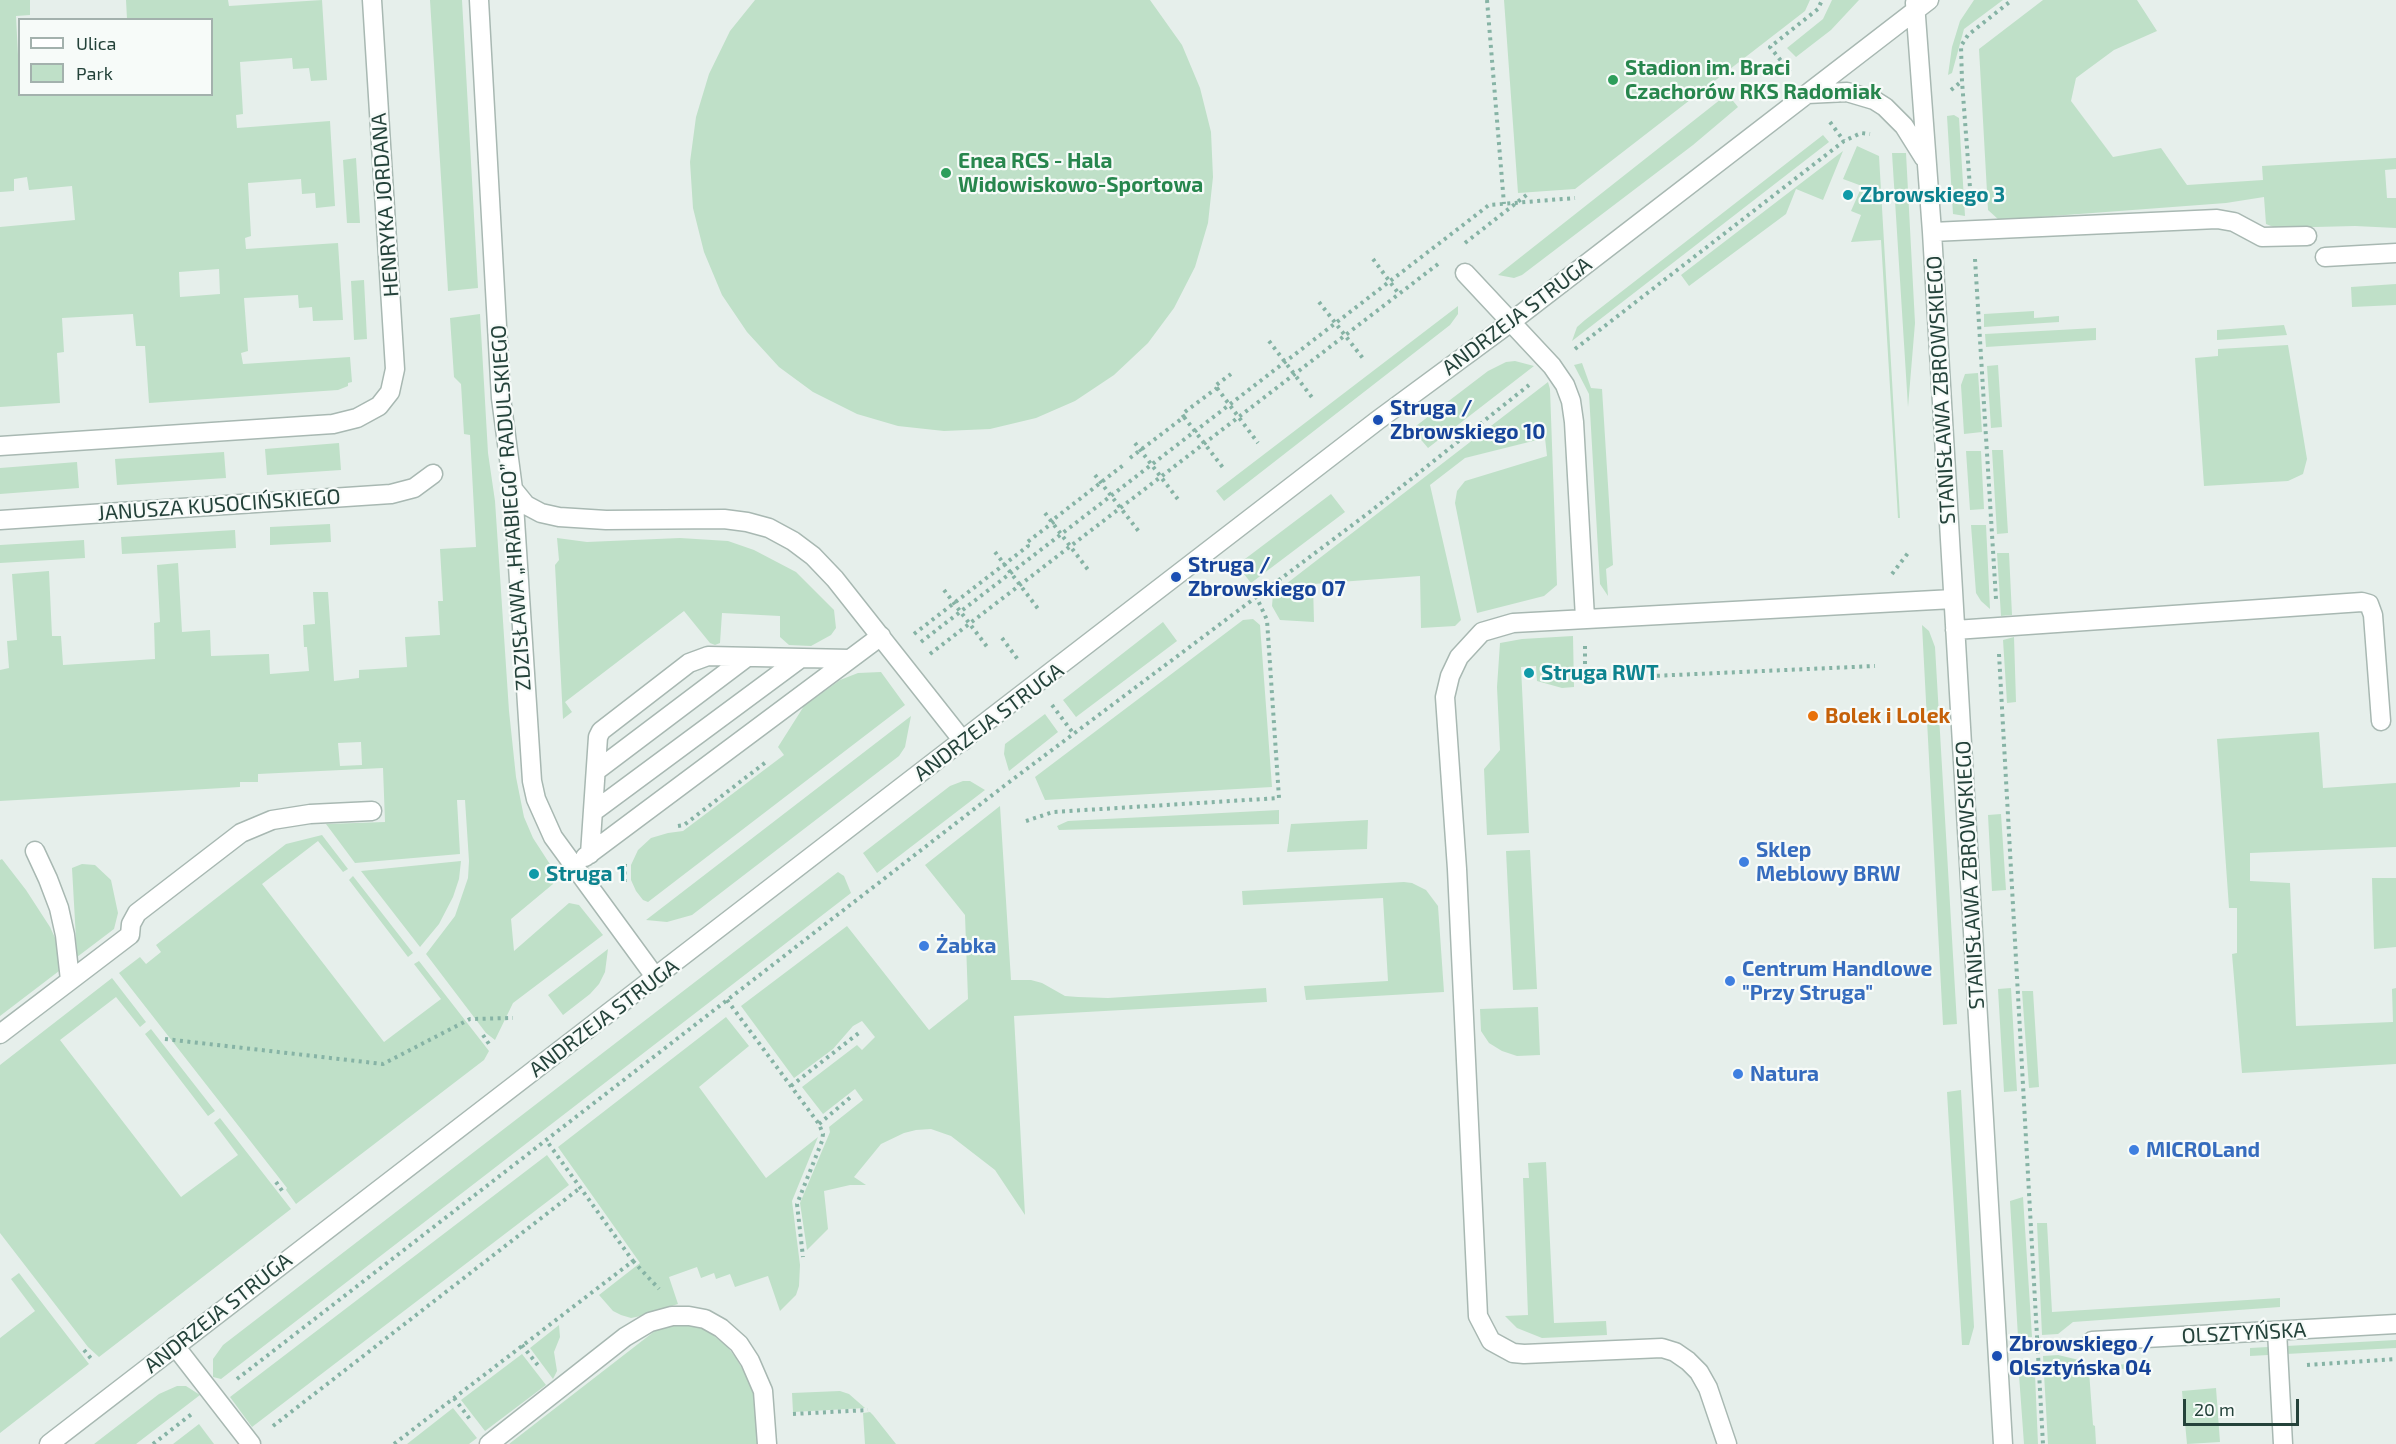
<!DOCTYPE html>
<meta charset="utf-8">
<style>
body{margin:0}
#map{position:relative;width:2396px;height:1444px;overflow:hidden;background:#e6efeb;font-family:"Exo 2",sans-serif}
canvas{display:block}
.legend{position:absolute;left:18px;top:18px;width:195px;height:78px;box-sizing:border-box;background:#f7fbf9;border:2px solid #a3b1ad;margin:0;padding:8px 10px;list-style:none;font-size:18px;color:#24423a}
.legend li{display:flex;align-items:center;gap:12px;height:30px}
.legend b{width:30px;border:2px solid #a3b1ad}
.scale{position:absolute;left:2183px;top:1399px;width:116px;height:27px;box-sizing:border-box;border:3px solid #24423a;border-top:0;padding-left:8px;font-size:18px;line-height:21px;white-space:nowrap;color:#24423a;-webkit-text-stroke:4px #f7fbf9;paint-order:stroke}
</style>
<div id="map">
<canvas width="2396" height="1444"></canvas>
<ul class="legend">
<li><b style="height:8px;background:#fff"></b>Ulica</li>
<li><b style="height:16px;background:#bfe0c8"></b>Park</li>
</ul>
<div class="scale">20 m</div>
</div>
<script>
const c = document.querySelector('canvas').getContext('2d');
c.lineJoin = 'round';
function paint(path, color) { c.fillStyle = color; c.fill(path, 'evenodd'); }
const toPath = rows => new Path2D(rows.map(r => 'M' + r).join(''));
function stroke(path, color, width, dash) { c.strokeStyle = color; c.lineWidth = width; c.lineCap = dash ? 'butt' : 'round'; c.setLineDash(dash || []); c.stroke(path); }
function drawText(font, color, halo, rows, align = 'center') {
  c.font = font + ' "Exo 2",sans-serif'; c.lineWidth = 4.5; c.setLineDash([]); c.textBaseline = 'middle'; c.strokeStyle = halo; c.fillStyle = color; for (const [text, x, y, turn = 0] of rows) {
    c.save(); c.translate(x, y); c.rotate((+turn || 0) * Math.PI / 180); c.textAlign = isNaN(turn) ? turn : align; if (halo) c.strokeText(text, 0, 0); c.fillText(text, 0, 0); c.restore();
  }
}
paint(toPath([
 [0,0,30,0,30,15,16,16,20,94,212,94,212,20,127,19,126,0,228,0,229,6,322,0,327,80,311,81,309,68,293,69,292,58,240,62,243,114,236,115,237,128,330,121,335,206,316,208,315,193,302,194,301,179,248,183,251,236,245,238,246,249,338,243,343,320,313,321,312,307,299,308,298,295,244,298,248,351,241,353,243,364,350,357,352,382,348,383,348,386,338,390,149,403,145,346,136,346,133,314,62,318,64,352,57,353,60,403,0,407,0,227,75,220,72,186,29,190,27,177,14,179,14,191,0,192],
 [219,269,220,294,180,297,179,272],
 [430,0,462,0,478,288,448,291],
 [755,0,1150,0,1182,45,1200,88,1211,132,1213,177,1208,223,1195,267,1174,308,1148,343,1114,375,1075,401,1036,418,990,429,944,431,898,426,857,414,813,392,779,367,747,332,722,295,704,252,693,208,690,162,696,117,709,74,730,31],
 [1504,0,1810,0,1805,11,1575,189,1518,193],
 [1832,0,1859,0,1831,30,1796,57,1787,48,1823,19],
 [1974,0,2003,0,1964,29,1952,73,1948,75,1952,47,1960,21],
 [2043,0,2137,0,2157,31,2114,50,2076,78,2071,101,2113,157,2161,148,2187,185,2263,180,2262,166,2396,158,2396,169,2385,170,2387,198,2396,198,2396,228,2355,226,2276,228,2266,224,2264,197,2226,203,1999,220,1988,210,1979,49],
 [1729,96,1738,107,1693,145,1522,275,1514,278,1498,275,1721,99],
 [1954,115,1959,118,1965,216,1953,214,1947,116],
 [1823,135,1829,142,1572,341,1577,327,1585,320],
 [1857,146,1879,156,1900,518,1898,518,1881,240,1851,242,1861,215,1851,211,1862,186,1843,179],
 [1843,151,1823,200,1796,189,1786,214,1689,286,1681,275],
 [1892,153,1906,153,1915,323,1908,407],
 [356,158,360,223,347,223,343,160],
 [364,280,367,339,354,340,351,281],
 [2396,284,2396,305,2352,307,2351,287],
 [1458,306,1458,314,1450,325,1224,501,1216,491],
 [2034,311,2034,318,2059,316,2059,322,1984,327,1984,314],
 [480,314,488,453,495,501,509,711,516,777,524,817,533,838,555,872,556,878,553,884,511,919,514,951,569,903,579,905,603,935,513,1003,495,1040,486,1033,426,954,455,916,468,878,469,861,465,800,457,800,460,854,355,863,326,824,385,822,383,768,258,774,258,782,240,782,240,787,0,801,0,670,9,668,7,641,17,640,12,574,49,571,52,636,61,636,63,665,155,659,154,623,160,622,157,565,178,563,182,632,210,630,211,656,269,654,270,674,309,671,307,647,304,647,303,625,315,624,313,592,328,592,334,681,359,678,359,670,407,667,405,637,440,635,438,601,443,601,440,549,476,547,470,435,464,434,461,384,454,377,450,318],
 [361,742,362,765,340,766,338,743],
 [2284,325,2287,335,2217,340,2217,330],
 [2096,328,2096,340,1986,347,1985,334],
 [2288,345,2307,459,2303,474,2288,481,2204,486,2195,358,2218,356,2218,349],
 [1515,361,1534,366,1428,448,1412,429,1488,371,1506,362],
 [1582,363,1591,388,1602,389,1613,565,1606,569,1608,596,1600,584,1589,394,1574,365],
 [1998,365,2002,427,1991,428,1987,366],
 [1978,373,1982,432,1964,434,1961,385,1965,374],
 [1548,382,1550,389,1557,585,1544,596,1477,613,1455,503,1457,491,1465,481,1547,456,1545,438,1465,458,1430,485,1461,620,1455,626,1421,628,1420,576,1313,584,1314,622,1280,620,1272,606,1273,594],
 [339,443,341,470,267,475,265,449],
 [1992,450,2003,450,2008,533,1997,534],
 [1966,451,1981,451,1984,509,1970,510],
 [224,452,226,478,117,485,115,459],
 [77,462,79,488,0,494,0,468],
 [1331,494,1345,512,1251,583,1237,565],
 [330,524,331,542,270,545,270,527],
 [1971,525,1986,525,1990,609,1981,601,1976,593],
 [235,530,236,548,122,554,121,537],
 [557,538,587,542,680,538,728,541,754,550,796,572,834,610,836,628,831,635,811,646,789,645,780,637,780,616,722,613,720,643,715,645,710,643,684,611,565,702,572,712,563,719,555,565,559,560],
 [84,540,85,558,0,563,0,545],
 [1997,553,2009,553,2012,615,2001,616],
 [1253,619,1260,625,1272,787,1045,800,1035,777,1243,620],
 [1163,622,1177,641,1076,717,1063,700],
 [1922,625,1929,631,1935,647,1957,1024,1943,1025],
 [1573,636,1574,687,1562,688,1537,681,1536,666,1521,667,1529,833,1487,835,1484,769,1500,750,1497,687,1500,643,1522,639],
 [2014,637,2016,702,2007,703,2003,640],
 [881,672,905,705,648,902,643,900,636,891,631,880,631,865,638,850,651,838,668,833,683,831,784,755,778,747,804,706,840,680,858,673],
 [1045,714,1058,732,1009,771,1004,754,1005,744],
 [911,716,905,747,899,756,692,915,667,922,646,920],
 [2319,732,2323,788,2396,783,2396,847,2250,853,2250,881,2290,883,2296,1026,2393,1022,2392,989,2396,988,2396,1064,2242,1073,2232,954,2237,953,2237,908,2229,908,2217,739],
 [963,781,970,781,985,790,877,873,863,853,950,786],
 [1000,806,1011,980,1031,980,1042,983,1065,996,1078,997,1108,998,1266,988,1267,1002,1014,1016,1025,1215,995,1170,951,1136,931,1129,916,1130,904,1133,881,1144,854,1177,866,1185,850,1185,824,1191,828,1229,807,1250,800,1203,830,1132,829,1127,863,1100,855,1089,823,1114,802,1087,857,1045,862,1050,875,1037,862,1021,853,1026,833,1049,794,1078,741,1006,847,926,929,1030,968,999,965,915,925,865],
 [1279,810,1279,824,1059,830,1057,826,1068,821],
 [2001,814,2006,890,1992,891,1988,815],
 [1368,820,1367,849,1287,852,1291,824],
 [322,835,348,869,343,872,318,841,262,884,384,1042,441,999,414,964,419,961,489,1051,484,1060,296,1204,286,1190,287,1188,119,973,140,957,146,964,161,952,156,945,286,844],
 [1530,850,1537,989,1513,990,1506,851],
 [2,859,26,890,50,927,56,940,59,971,0,1016,0,860],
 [461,861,459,879,453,897,439,924,420,947,361,871],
 [82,864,95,865,111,880,118,913,114,929,77,957,72,868],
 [838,872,844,876,851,893,221,1379,213,1377,213,1359,223,1345],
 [353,876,413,953,408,957,349,880],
 [2372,878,2396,878,2396,947,2374,949],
 [1404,882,1412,883,1426,890,1438,906,1444,992,1306,1000,1304,986,1388,981,1383,898,1243,905,1242,891],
 [608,949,605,972,599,984,590,994,563,1015,548,995],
 [112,978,146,1022,140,1027,116,997,60,1040,181,1197,238,1155,214,1123,220,1118,291,1209,99,1357,88,1347,0,1233,0,1065],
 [2011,988,2017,1091,2004,1092,1998,989],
 [2022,991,2033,991,2039,1087,2029,1088],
 [1538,1007,1540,1055,1517,1056,1502,1051,1489,1043,1481,1031,1480,1009],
 [726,1017,749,1046,699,1087,766,1178,818,1137,792,1201,800,1265,799,1286,796,1295,780,1311,768,1276,735,1287,730,1274,716,1279,714,1273,701,1278,697,1267,669,1277,678,1304,641,1316,631,1318,621,1315,613,1311,599,1295,640,1263,558,1147],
 [151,1029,215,1111,208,1116,145,1034],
 [1961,1090,1974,1327,1969,1345,1962,1345,1947,1092],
 [547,1155,569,1185,252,1427,230,1397],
 [1546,1162,1554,1323,1606,1321,1607,1335,1542,1338,1517,1328,1505,1316,1528,1315,1523,1178,1529,1178,1528,1163],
 [2023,1197,2032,1337,2018,1337,2010,1201],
 [2037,1223,2047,1223,2052,1312,2280,1298,2280,1307,2073,1322,2058,1334,2042,1335],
 [19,1273,89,1364,0,1433,0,1338,35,1311,11,1279],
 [676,1323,692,1325,706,1330,726,1345,736,1358,751,1384,756,1399,758,1444,509,1444,660,1327],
 [559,1325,560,1337,554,1352,557,1371,553,1379,530,1348],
 [2396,1340,2396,1348,2250,1356,2250,1348],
 [522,1354,546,1385,485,1431,461,1400],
 [2058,1355,2079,1360,2092,1366,2151,1363,2152,1367,2089,1371,2093,1425,2095,1426,2096,1444,2048,1444,2043,1356],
 [2035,1374,2038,1444,2024,1444,2019,1375],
 [177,1386,186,1386,200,1395,136,1444,94,1444,159,1394],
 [2216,1388,2220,1442,2187,1444,2182,1391],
 [840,1391,849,1394,865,1408,793,1412,792,1393],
 [453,1408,477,1438,469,1444,407,1444],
 [870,1412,873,1415,896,1444,865,1444,863,1413],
 [199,1424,214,1444,173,1444]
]), '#bfe0c8');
const minor = toPath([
 [479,0,501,398,513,489,532,781,536,799,553,837,656,978],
 [1915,3,1932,232,2003,1444],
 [1807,94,1847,92,1874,100,1885,107,1904,126,1924,158],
 [1932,232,2217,219,2234,222,2262,237,2307,236],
 [2325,257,2396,253],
 [1465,273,1552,366,1565,385,1571,401,1574,422,1585,618],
 [0,446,333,424,357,418,379,406,390,392,395,369,372,0],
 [513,489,526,505,541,513,559,517,606,520,724,519,747,522,769,528,793,541,813,556,835,579,963,741],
 [0,520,391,494,414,488,433,474],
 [1955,630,2362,602,2369,604,2373,615,2381,721],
 [596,771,747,657],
 [593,812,801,658],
 [35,851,48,879,59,908,65,935,70,980],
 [590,854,598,737,601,731,689,663,708,656,850,659],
 [585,857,881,636],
 [0,1034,130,935,131,924,137,913,241,833,272,820,310,814,372,811],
 [2277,1331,2283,1444],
 [2092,1341,2396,1324],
 [175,1346,251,1444],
 [49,1444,1378,420,1511,322,1929,0],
 [489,1444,625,1337,650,1322,672,1316,689,1316,705,1319,721,1328,739,1344,750,1361,763,1391,767,1444],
 [1727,1444,1708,1388,1699,1372,1688,1361,1675,1352,1662,1348,1524,1354,1513,1353,1491,1341,1478,1316,1457,869,1445,697,1450,676,1459,657,1482,632,1513,623,1953,599]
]);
stroke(minor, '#a8b8b2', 21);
stroke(toPath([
 [1487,0,1504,204],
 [1790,72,1770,47,1818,9,1822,0],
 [1951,90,1962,81],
 [1830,122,1844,141],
 [1971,201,1962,81,1961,46,1968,35,2012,0],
 [1465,243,1529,193],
 [1373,259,1399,294],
 [1975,259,1996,599],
 [1319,302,1365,361],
 [1269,341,1314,400],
 [1575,349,1844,141,1861,133,1870,134],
 [1217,388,1258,443],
 [1184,417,1224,469],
 [1135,443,1180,502],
 [1130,458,1184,417,1182,414,1217,388,1215,386,1231,374],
 [1095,475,1140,533],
 [1045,513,1089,571],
 [995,552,1039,610],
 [1892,574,1908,553],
 [944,590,988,648],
 [914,634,1028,546,1026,543,1055,521,1054,519,1126,463],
 [1002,638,1019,661],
 [921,642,1489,205,1575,198],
 [1585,646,1585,679,1875,666],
 [930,654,1438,264],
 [1999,654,2043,1444],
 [1052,705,1073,733],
 [1026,821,1053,812,1279,798,1267,620,1256,596],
 [678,826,684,825,766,762],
 [625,864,625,883],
 [727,1000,819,1124,823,1134,822,1141,797,1204,803,1257],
 [483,1035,491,1047],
 [165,1039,383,1064,470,1019,513,1018],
 [791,1086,860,1032],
 [819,1124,852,1096],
 [276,1182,283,1192],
 [633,1261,659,1289],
 [522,1345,540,1368],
 [2038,1346,2063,1343],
 [84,1350,93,1361],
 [2307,1365,2396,1359],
 [237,1379,1004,786,1371,511,1529,385],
 [454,1398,472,1422],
 [793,1414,868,1410],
 [273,1426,580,1188],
 [153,1444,193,1413],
 [394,1444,633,1261,546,1140]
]), '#86b3a5', 4, [3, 4.5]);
stroke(minor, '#fff', 18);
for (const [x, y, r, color] of [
 [1613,80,6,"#2e9e5b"],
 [946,173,6,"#2e9e5b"],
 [1848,195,6,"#0f9aa8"],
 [1378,420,6,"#1a4fb4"],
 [1176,577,6,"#1a4fb4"],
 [1529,673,6,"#0f9aa8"],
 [1813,716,6,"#e8710a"],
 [1744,862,6,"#3f7fe0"],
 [534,874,6,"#0f9aa8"],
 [924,946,6,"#3f7fe0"],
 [1730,981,6,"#3f7fe0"],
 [1738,1074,6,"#3f7fe0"],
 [2134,1150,6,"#3f7fe0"],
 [1997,1356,6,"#1a4fb4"]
]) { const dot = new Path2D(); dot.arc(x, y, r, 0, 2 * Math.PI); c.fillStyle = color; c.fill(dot); stroke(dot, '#f7fbf9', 2); }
drawText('bold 21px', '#27864d', '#f7fbf9', [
 ["Stadion im. Braci",1625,68],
 ["Czachorów RKS Radomiak",1625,92],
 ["Enea RCS - Hala",958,161],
 ["Widowiskowo-Sportowa",958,185]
], 'left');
drawText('bold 21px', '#0d838f', '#f7fbf9', [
 ["Zbrowskiego 3",1860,195],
 ["Struga RWT",1541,673],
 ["Struga 1",546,874]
], 'left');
drawText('21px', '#24423a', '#f7fbf9', [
 ["HENRYKA JORDANA",385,205,-94],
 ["ANDRZEJA STRUGA",1517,316,-37],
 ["STANISŁAWA ZBROWSKIEGO",1941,390,-93],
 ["JANUSZA KUSOCIŃSKIEGO",219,505,-4],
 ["ZDZISŁAWA „HRABIEGO” RADULSKIEGO",511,508,-94],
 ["ANDRZEJA STRUGA",989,722,-37],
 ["STANISŁAWA ZBROWSKIEGO",1970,875,-93],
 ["ANDRZEJA STRUGA",604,1018,-37],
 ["ANDRZEJA STRUGA",218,1313,-38],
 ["OLSZTYŃSKA",2244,1333,-3]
]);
drawText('bold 21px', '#164399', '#f7fbf9', [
 ["Struga /",1390,408],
 ["Zbrowskiego 10",1390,432],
 ["Struga /",1188,565],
 ["Zbrowskiego 07",1188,589],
 ["Zbrowskiego /",2009,1344],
 ["Olsztyńska 04",2009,1368]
], 'left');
drawText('bold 21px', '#c56008', '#f7fbf9', [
 ["Bolek i Lolek",1825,716]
], 'left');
drawText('bold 21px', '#366cbe', '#f7fbf9', [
 ["Sklep",1756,850],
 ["Meblowy BRW",1756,874],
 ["Żabka",936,946],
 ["Centrum Handlowe",1742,969],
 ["\"Przy Struga\"",1742,993],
 ["Natura",1750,1074],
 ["MICROLand",2146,1150]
], 'left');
</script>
